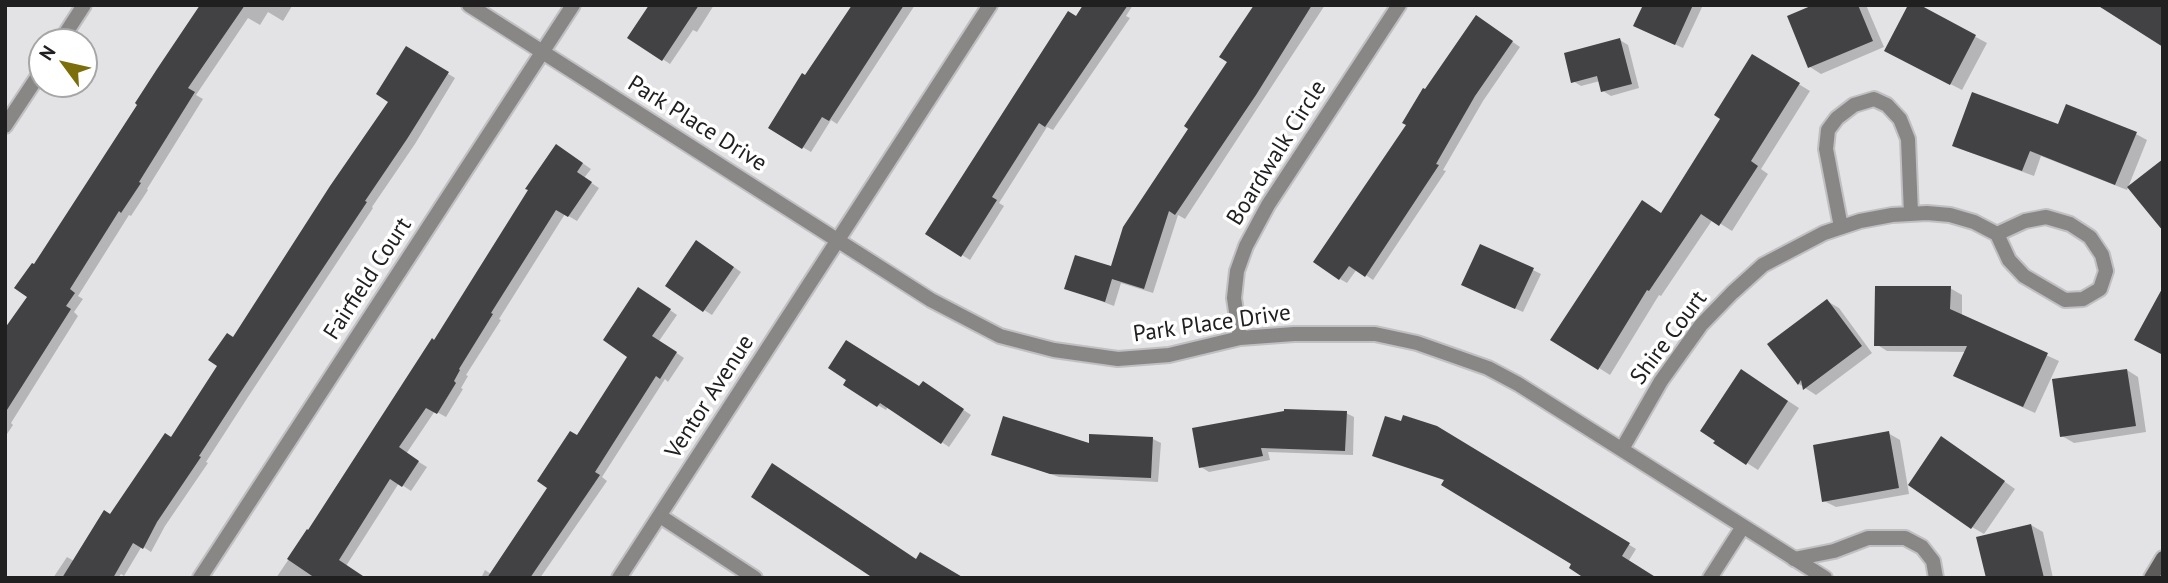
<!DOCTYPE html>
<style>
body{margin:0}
#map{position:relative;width:2168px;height:583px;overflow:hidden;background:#e3e2e5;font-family:"PT Sans",sans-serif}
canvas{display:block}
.frame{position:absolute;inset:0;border:7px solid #202021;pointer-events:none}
.north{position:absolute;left:28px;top:28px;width:70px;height:70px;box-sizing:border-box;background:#fff;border:2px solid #a6a6a6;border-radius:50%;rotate:303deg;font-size:19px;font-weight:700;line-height:28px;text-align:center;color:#202021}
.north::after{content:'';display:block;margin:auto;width:24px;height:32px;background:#7d6e0c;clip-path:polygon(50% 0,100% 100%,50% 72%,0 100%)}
</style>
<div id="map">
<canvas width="2168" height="583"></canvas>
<div class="frame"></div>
<div class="north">N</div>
</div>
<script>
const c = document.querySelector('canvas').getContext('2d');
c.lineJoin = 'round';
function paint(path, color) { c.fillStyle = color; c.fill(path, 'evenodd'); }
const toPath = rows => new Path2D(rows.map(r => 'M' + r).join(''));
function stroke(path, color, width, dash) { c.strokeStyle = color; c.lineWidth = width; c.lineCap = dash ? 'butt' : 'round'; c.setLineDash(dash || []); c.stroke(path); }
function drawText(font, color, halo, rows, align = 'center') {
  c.font = font + ' "PT Sans",sans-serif'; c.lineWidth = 7; c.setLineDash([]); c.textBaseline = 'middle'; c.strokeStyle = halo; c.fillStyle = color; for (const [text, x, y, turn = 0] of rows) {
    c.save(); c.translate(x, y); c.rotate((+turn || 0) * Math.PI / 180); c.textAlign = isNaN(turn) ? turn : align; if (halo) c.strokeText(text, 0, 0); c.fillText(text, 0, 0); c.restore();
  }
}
paint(toPath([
 [202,5,292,6,283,21,268,12,260,25,248,18,196,95,203,99,147,189,148,190,131,216,129,215,78,296,83,299,74,312,78,316,11,423,13,425,5,437,5,331,29,297,34,266],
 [651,5,714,5,697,32,693,30,670,64,629,37],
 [854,5,915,5,837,124,831,120,811,152,770,128],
 [1085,5,1133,5,1126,16,1130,18,1053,130,1047,127,999,203,1004,206,970,260,928,234],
 [1257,5,1325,5,1185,219,1178,215,1153,293,1121,283,1114,306,1066,288,1112,269,1230,62],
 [1644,5,1703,5,1683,48,1643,30],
 [1817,5,1866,5,1884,47,1821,74,1810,67],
 [1916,5,1987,43,1962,90,1898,57],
 [1484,22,1520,47,1483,101,1443,170,1446,171,1373,280,1357,269,1347,283,1340,279],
 [1620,40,1628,45,1639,88,1611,96,1603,91,1600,81,1581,86,1573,81],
 [407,49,455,78,415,144,372,207,373,208,248,397,206,462,208,463,165,526,151,552,142,546,124,576,121,574,118,578,53,578,67,557,74,561,172,439,234,339,391,101],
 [1764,63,1810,91,1761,169,1768,174,1732,231,1713,219,1661,296,1659,295,1610,375,1599,368,1662,215],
 [2059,126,2136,134,2147,140,2127,190,2041,156,2034,176,1966,151,1954,145],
 [565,151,591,169,584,178,599,188,577,221,565,214,499,319,501,320,466,375,468,376,461,388,463,389,446,417,435,411,406,454,427,467,411,491,399,483,346,566,364,578,276,578],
 [705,247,741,272,712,315,704,310],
 [1533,270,1541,274,1523,312,1471,289],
 [1950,288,1962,295,1962,316,2059,361,2035,413,1967,382,1966,352,1887,351,1876,344],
 [647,294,677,315,659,341,684,358,668,382,665,379,602,477,607,481,540,578,481,578,485,570,491,574,549,487,578,437,630,356],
 [1827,301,1839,308,1872,353,1816,395,1799,384,1769,344],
 [2127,370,2138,377,2146,432,2074,443,2062,436],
 [1753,378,1799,408,1758,470,1747,463],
 [845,385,931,388,971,415,949,447,888,406,886,410],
 [1346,413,1354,417,1353,455,1268,452,1270,460,1209,472,1201,467],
 [1888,433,1900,440,1909,494,1836,507,1824,501],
 [1153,439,1161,443,1158,482,1059,477,993,454],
 [1953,445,2015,489,1984,534,1972,527],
 [1374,455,1510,471,1636,549,1628,562,1573,563,1446,480],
 [2031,525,2043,532,2053,578,1987,578]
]), '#0003');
paint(toPath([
 [200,5,245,5,188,88,195,92,139,182,141,183,121,213,119,211,70,289,75,293,66,306,71,309,5,413,5,328,27,297,14,288,32,263,34,264,137,105,135,103,157,69],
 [649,5,699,5,662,61,627,38],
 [852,5,904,5,829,121,822,117,802,149,768,128,802,73,805,75],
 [1083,5,1128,5,1045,127,1039,123,992,197,997,200,961,257,925,234,1068,11,1076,16],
 [1254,5,1312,5,1256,95,1175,215,1169,211,1144,289,1112,279,1105,302,1064,289,1075,255,1111,266,1123,227,1188,129,1184,126,1227,62,1219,57],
 [1643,5,1693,5,1675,45,1633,26],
 [1813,5,1858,5,1873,41,1808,68,1787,16],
 [1908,5,1920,5,1976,35,1950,85,1884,51],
 [2097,5,2163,5,2163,47],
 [1476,15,1513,41,1475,96,1436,164,1439,165,1365,277,1349,266,1339,280,1313,262,1406,125,1402,123,1423,88,1425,89],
 [1620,38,1632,84,1601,92,1597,76,1571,83,1564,53],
 [406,46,449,72,407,139,365,201,367,202,240,393,199,456,201,457,157,522,143,549,133,543,113,578,62,578,104,510,110,514,165,433,171,437,217,366,208,360,227,333,233,337,330,186,388,102,376,94],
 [1752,54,1800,83,1751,161,1758,166,1719,226,1701,214,1649,291,1647,290,1598,370,1550,340,1642,200,1661,213,1720,119,1714,115],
 [1972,92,2058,124,2066,104,2137,132,2115,185,2030,151,2022,171,1952,146],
 [556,144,583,163,577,172,592,182,568,217,556,210,491,313,493,314,459,369,460,370,454,381,456,383,437,414,426,408,399,447,419,461,402,487,390,479,339,560,366,578,315,578,287,559,307,529,308,530,432,338,434,340,528,190,525,189],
 [2163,159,2163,231,2127,187],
 [696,240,734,267,703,312,665,286],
 [1480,244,1534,268,1515,309,1461,285],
 [1875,286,1951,286,1950,309,2048,353,2023,407,1953,376,1967,346,1874,346],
 [638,287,671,309,652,336,677,352,660,379,656,376,595,472,600,475,530,578,487,578,547,488,537,481,570,431,577,435,627,357,603,340],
 [2163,287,2163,355,2134,340],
 [1827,299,1862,346,1803,390,1801,380,1798,385,1767,344],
 [846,340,919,386,923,381,964,409,941,444,880,403,877,407,843,385,846,380,828,368],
 [1741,369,1788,401,1746,465,1713,443,1715,441,1700,431],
 [2127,369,2136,426,2060,437,2052,379],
 [1284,409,1347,411,1345,451,1261,448,1263,456,1199,468,1192,428,1284,411],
 [1403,415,1437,426,1630,543,1622,556,1657,578,1584,578,1569,568,1571,564,1441,485,1444,480,1372,456,1385,416,1401,421],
 [1003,416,1089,443,1089,434,1153,437,1151,478,1050,474,991,455],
 [1889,431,1899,488,1822,502,1813,445],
 [1941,436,2005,481,1971,529,1908,485],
 [772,463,916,559,920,552,964,578,873,578,751,497],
 [2031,524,2044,578,1986,578,1976,537]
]), '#424144');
const service = toPath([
 [1794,559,1834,551,1868,538,1905,538,1922,547,1933,561,1936,578]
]);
const minor = toPath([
 [469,5,931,300,1000,336,1054,350,1118,359,1169,355,1240,338,1294,334,1375,334,1417,343,1488,368,1518,384,1825,578],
 [1841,227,1826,149,1828,130,1837,118,1854,105,1874,99,1887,105,1900,119,1908,139,1911,214],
 [1240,338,1234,298,1237,271,1246,246,1268,205,1399,5],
 [1622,449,1661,381,1701,325,1732,293,1763,265,1824,233,1860,221,1892,215,1927,213,1950,215,1974,222,1997,234,2009,260,2024,276,2065,300,2083,299,2100,289,2106,271,2102,255,2090,237,2070,224,2046,217,2025,221,1997,234],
 [660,516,755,578],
 [200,578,573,5],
 [619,578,990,5],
 [1710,578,1742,528]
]);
const tertiary = toPath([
 [60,42,84,5],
 [5,126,42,70]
]);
const secondary = toPath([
 [2151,578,2163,558]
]);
stroke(service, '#c0bfc2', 18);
stroke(minor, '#c0bfc2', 18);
stroke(tertiary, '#c0bfc2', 18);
stroke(secondary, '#c0bfc2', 18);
stroke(service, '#898786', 14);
stroke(minor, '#898786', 14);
stroke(tertiary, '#898786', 14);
stroke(secondary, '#5e5c5b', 14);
drawText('23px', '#202021', '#fff', [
 ["Park Place Drive",697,124,32],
 ["Boardwalk Circle",1277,153,-58],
 ["Fairfield Court",368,279,-57],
 ["Park Place Drive",1212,324,-8],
 ["Shire Court",1669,338,-53],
 ["Ventor Avenue",710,397,-57]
]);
</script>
